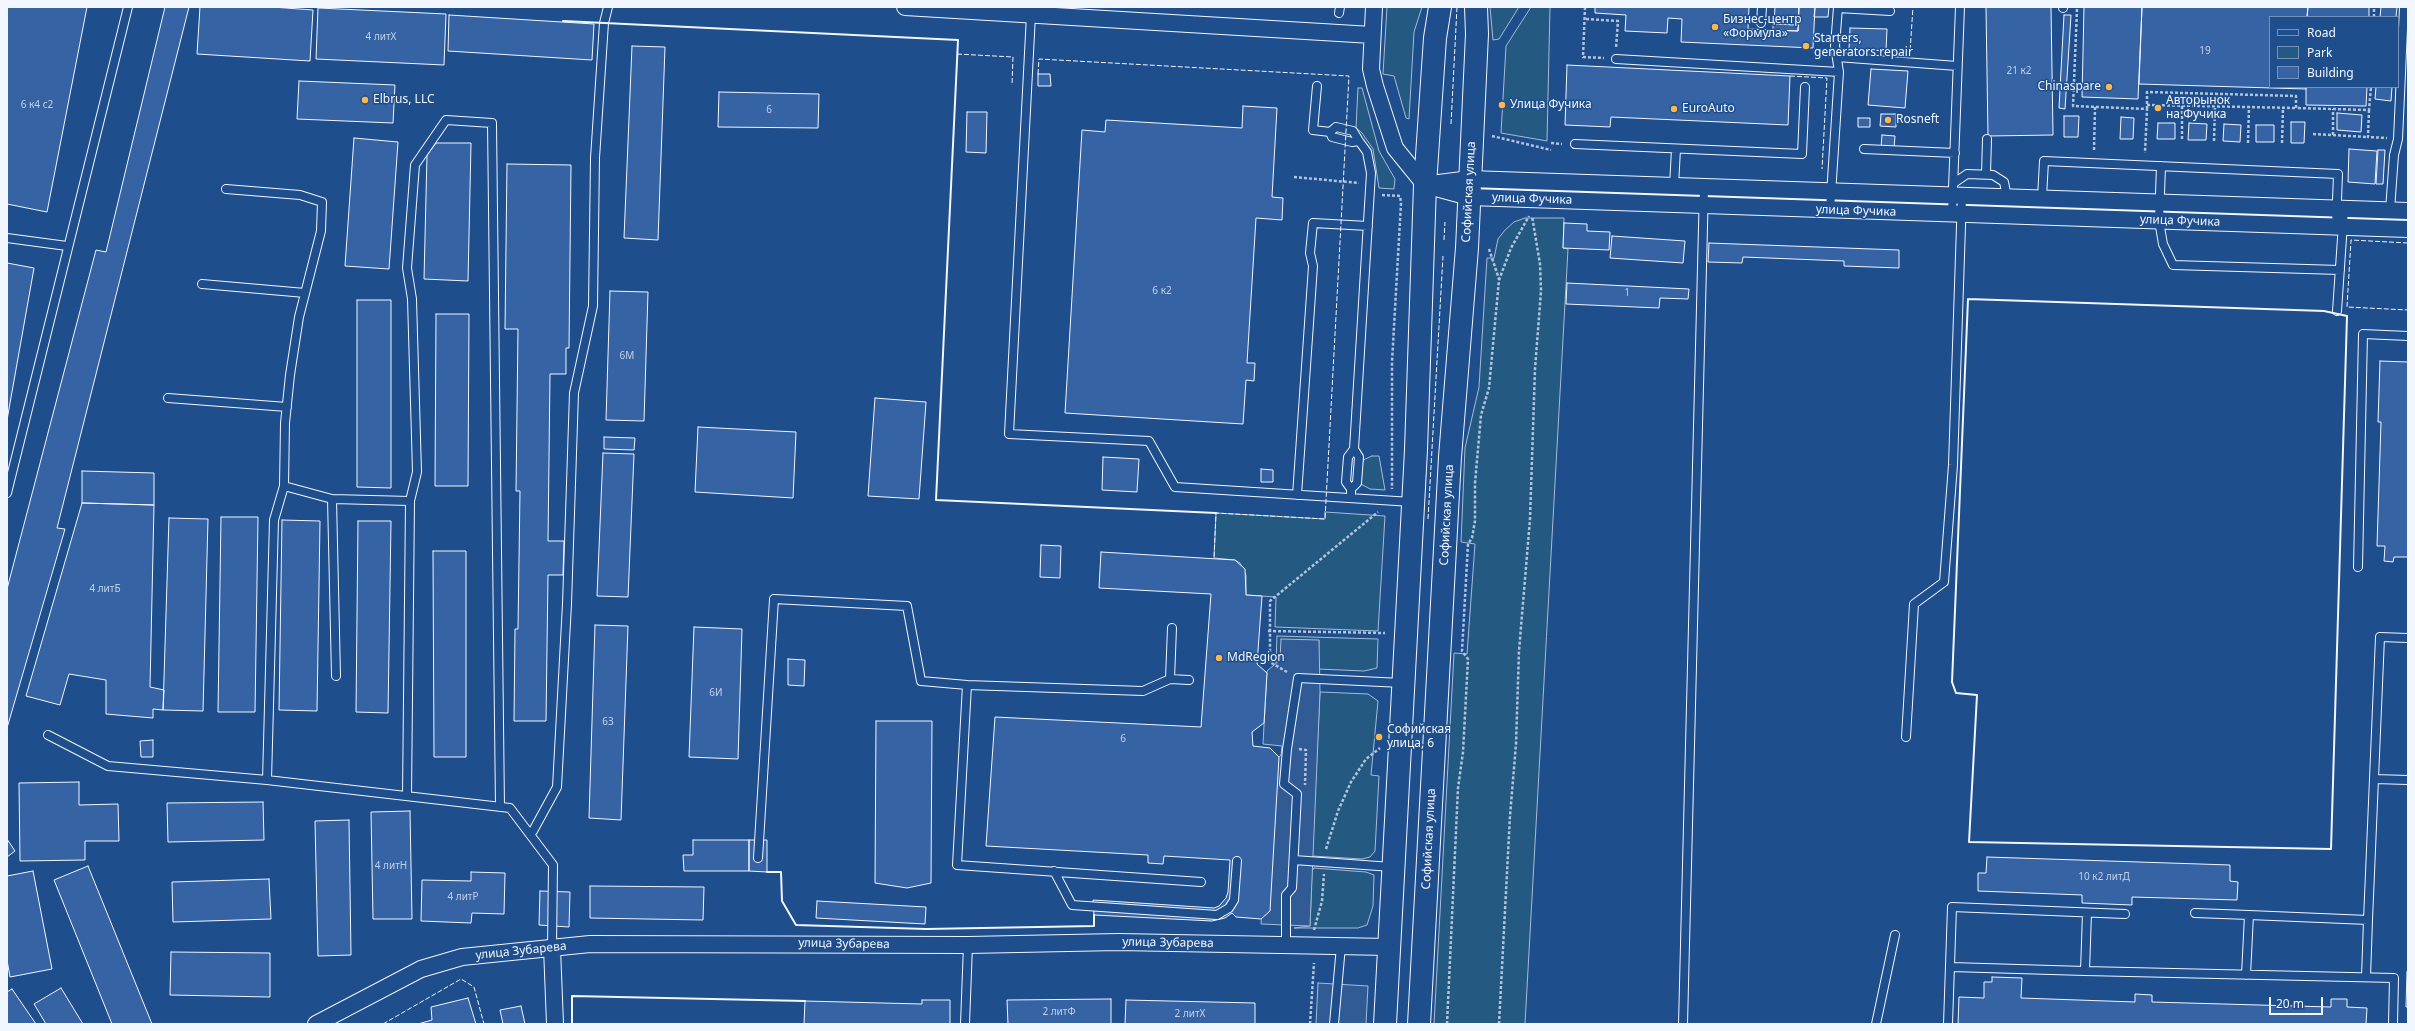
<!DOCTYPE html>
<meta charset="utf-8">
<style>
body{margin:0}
#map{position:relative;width:2415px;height:1031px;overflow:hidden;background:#1f4e8c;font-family:"Noto Sans",sans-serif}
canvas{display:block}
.frame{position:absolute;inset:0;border:8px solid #f2f6ff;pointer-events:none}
.legend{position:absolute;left:2269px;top:16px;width:130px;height:72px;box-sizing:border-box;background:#1f4e8c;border:1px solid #7391ba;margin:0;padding:5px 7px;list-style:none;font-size:12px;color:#f2f6ff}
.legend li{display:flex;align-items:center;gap:8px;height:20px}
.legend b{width:20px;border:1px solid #7391ba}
.scale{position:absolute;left:2269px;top:997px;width:54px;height:18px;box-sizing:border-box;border:2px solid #f2f6ff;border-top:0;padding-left:5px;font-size:12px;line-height:14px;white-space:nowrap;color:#f2f6ff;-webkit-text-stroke:3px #1f4e8c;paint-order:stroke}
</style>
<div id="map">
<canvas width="2415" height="1031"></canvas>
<div class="frame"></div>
<ul class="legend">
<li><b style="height:5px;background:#1f4e8c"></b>Road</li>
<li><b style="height:11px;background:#245a82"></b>Park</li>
<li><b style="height:11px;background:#3563a3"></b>Building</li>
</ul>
<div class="scale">20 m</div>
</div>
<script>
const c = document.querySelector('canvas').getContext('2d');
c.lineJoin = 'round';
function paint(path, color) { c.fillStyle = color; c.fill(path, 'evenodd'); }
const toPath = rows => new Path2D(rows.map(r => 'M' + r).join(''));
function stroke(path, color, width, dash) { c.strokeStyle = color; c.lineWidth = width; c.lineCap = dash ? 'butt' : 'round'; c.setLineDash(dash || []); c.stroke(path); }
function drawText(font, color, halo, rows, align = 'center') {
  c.font = font + ' "Noto Sans",sans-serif'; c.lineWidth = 3; c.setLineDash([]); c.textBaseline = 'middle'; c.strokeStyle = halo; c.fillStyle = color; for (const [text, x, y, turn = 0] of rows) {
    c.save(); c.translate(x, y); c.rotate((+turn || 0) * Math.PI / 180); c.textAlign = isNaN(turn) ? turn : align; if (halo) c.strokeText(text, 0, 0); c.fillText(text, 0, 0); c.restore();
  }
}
const green = toPath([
 [1387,7,1422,7,1414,32,1409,119,1406,118,1394,76,1383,74,1387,7],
 [1490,7,1519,7,1499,39,1493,40,1490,7],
 [1531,7,1550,7,1547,141,1501,133,1506,46,1531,7],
 [1358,88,1362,88,1379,151,1395,179,1394,189,1379,188,1373,149,1362,133,1356,128,1358,88],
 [1525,218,1564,218,1563,248,1568,249,1525,1024,1434,1024,1454,653,1467,654,1475,544,1461,542,1465,448,1479,387,1487,258,1494,258,1498,239,1505,230,1514,222,1525,218],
 [1372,456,1379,456,1385,490,1370,489,1361,484,1360,479,1363,460,1372,456],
 [1325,512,1385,516,1378,631,1275,627,1276,597,1246,595,1246,575,1240,563,1235,560,1214,558,1216,513,1325,519,1325,512],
 [1277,636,1378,639,1377,668,1364,671,1318,669,1319,640,1276,663,1277,636],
 [1320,692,1368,694,1378,701,1371,775,1379,776,1375,851,1370,857,1362,859,1312,856,1320,692],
 [1314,868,1366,872,1374,875,1373,906,1367,925,1358,928,1294,928,1310,926,1312,871,1314,868]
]);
paint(green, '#245a82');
stroke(green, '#a8bbd7', 1);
const parking = toPath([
 [1281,639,1319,640,1320,692,1310,926,1261,924,1270,765,1281,755,1282,746,1263,744,1267,671,1280,660,1281,639],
 [1318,983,1368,986,1366,1024,1316,1024,1318,983]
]);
paint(parking, '#305b95');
stroke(parking, '#a8bbd7', 1);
const building = toPath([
 [7,7,87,7,47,212,7,204,7,7],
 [165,7,189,7,57,528,65,529,7,728,7,589,96,250,106,252,165,7],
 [200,7,272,7,313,10,310,61,197,54,200,7],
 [1595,7,1749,7,1748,29,1798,31,1799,7,1815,7,1813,48,1681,42,1682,19,1668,18,1667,33,1625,31,1626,15,1595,13,1595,7],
 [1775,7,1799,7,1798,25,1774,24,1775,7],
 [1815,7,1829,7,1828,17,1814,17,1815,7],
 [1986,7,2051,7,2053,135,1988,136,1986,7],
 [2084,7,2142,7,2138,99,2082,97,2084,7],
 [2142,7,2308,7,2307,17,2270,17,2270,87,2306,87,2306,89,2139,84,2142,7],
 [2308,7,2369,7,2369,17,2307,17,2308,7],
 [2381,7,2397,7,2396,17,2380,17,2381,7],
 [318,8,446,14,444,65,316,59,318,8],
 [449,15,594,24,592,60,448,51,449,15],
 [2064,15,2071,15,2065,109,2059,108,2064,15],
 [1773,24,1798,25,1798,31,1773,30,1773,24],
 [1850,28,1887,29,1886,51,1849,49,1850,28],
 [632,46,665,47,658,240,624,238,632,46],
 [1567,65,1790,76,1788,125,1611,117,1610,127,1565,125,1567,65],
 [1871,69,1908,71,1905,108,1868,105,1871,69],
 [1038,74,1050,74,1051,86,1038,86,1038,74],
 [299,81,395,85,393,123,297,119,299,81],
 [2306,87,2367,87,2366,106,2306,105,2306,87],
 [2376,87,2392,87,2391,101,2375,99,2376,87],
 [719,92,819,94,818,128,718,127,719,92],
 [1243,106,1277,108,1272,197,1283,198,1282,220,1256,218,1247,363,1255,363,1254,381,1246,380,1243,424,1065,413,1082,130,1105,132,1106,120,1242,128,1243,106],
 [967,112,987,112,986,153,966,152,967,112],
 [2337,113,2362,115,2361,132,2337,130,2337,113],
 [1881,114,1896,114,1896,127,1880,126,1881,114],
 [2064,116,2079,116,2078,137,2064,137,2064,116],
 [2121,117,2134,118,2133,139,2120,139,2121,117],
 [1858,118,1870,118,1870,127,1858,127,1858,118],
 [2291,122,2305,122,2304,143,2291,143,2291,122],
 [2158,123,2175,123,2175,139,2157,139,2158,123],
 [2189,123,2207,124,2206,140,2188,140,2189,123],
 [2224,124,2241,125,2240,142,2223,141,2224,124],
 [2256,125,2274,125,2274,142,2256,142,2256,125],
 [1882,135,1895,136,1894,148,1881,147,1882,135],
 [354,138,398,142,389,269,345,266,354,138],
 [436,143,471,143,468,281,424,279,427,155,436,143],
 [2349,149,2377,151,2375,184,2348,182,2349,149],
 [2378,150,2385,150,2383,184,2376,184,2378,150],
 [507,164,571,165,569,348,566,348,566,374,550,374,548,541,564,541,563,575,548,575,546,721,514,721,515,629,518,629,520,491,516,491,518,329,505,329,507,164],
 [1564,223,1587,224,1587,231,1610,232,1609,250,1563,248,1564,223],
 [1612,236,1685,241,1683,263,1610,258,1612,236],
 [1709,243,1899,250,1899,268,1844,266,1844,261,1743,257,1742,263,1708,262,1709,243],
 [7,263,34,268,7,420,7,263],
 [1567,283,1689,289,1688,299,1660,298,1659,308,1566,304,1567,283],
 [610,291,648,292,644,421,606,420,610,291],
 [357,300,391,300,391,488,357,487,357,300],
 [436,314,469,314,468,486,435,486,436,314],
 [2380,361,2408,362,2408,557,2394,557,2393,562,2384,561,2385,546,2377,546,2381,422,2378,422,2380,361],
 [875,398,926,402,919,499,868,496,875,398],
 [698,427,796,432,793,498,695,492,698,427],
 [604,437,635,438,634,450,604,449,604,437],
 [603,453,634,454,628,597,597,596,603,453],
 [1103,457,1139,459,1137,492,1102,490,1103,457],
 [1261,469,1273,470,1273,482,1261,482,1261,469],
 [82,471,154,473,154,505,82,503,82,471],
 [82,503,154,505,150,687,164,690,163,710,153,709,153,718,106,714,106,680,69,674,60,705,26,696,82,503],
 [221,517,258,517,255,712,218,712,221,517],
 [169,518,208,519,203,711,163,710,169,518],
 [282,520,320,521,317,711,279,710,282,520],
 [358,521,391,521,388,713,356,712,358,521],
 [1041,545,1061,546,1060,578,1040,577,1041,545],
 [433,551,466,551,466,757,434,757,433,551],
 [1101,552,1235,560,1245,569,1246,595,1262,596,1257,664,1267,673,1264,723,1252,732,1253,746,1270,748,1279,757,1270,911,1261,919,1236,917,1232,913,1225,918,1212,921,1094,915,1093,900,1214,908,1219,906,1226,898,1228,892,1230,860,1164,856,1163,864,1148,863,1148,855,986,846,995,717,1201,727,1211,594,1099,588,1101,552],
 [595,625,628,626,621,820,589,818,595,625],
 [694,627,742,629,738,759,689,757,694,627],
 [788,659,805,660,804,686,788,685,788,659],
 [876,721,932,721,931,883,907,888,875,883,876,721],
 [153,740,153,757,141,757,140,741,153,740],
 [79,782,79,805,118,804,119,841,85,841,85,860,20,861,19,783,79,782],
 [263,802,264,840,168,842,167,803,263,802],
 [410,811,412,919,373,919,371,812,410,811],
 [349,820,351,955,318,956,315,821,349,820],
 [7,839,15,851,7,857,7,839],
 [693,840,749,840,749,871,684,871,683,855,693,855,693,840],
 [749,840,767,840,767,872,749,871,749,840],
 [1987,857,2230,865,2230,881,2238,882,2237,900,2132,897,2132,905,2082,903,2082,895,1978,891,1978,873,1986,873,1987,857],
 [88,866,152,1024,112,1024,54,880,88,866],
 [33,871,52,969,10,977,7,960,7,876,33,871],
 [471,872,505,873,504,914,472,913,471,923,421,921,422,880,471,881,471,872],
 [269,879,271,919,173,922,172,882,269,879],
 [590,886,704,887,703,920,590,918,590,886],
 [540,891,570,892,569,927,539,925,540,891],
 [817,901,926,907,925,924,816,918,817,901],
 [171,952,270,953,270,997,170,995,171,952],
 [2407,972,2408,972,2408,1007,2406,1007,2407,972],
 [1992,977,2022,978,2021,998,2135,1002,2135,994,2152,995,2152,1002,2331,1007,2331,999,2347,999,2347,1007,2367,1008,2366,1024,1958,1024,1959,997,1984,998,1984,982,1992,982,1992,977],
 [61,988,83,1024,46,1024,34,1004,61,988],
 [12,989,36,1024,7,1024,7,992,12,989],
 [468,998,476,1024,418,1024,432,1020,431,1007,468,998],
 [1111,999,1111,1024,1008,1024,1007,1000,1111,999],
 [922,1000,950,1000,950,1024,804,1024,805,1001,922,1004,922,1000],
 [1126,1000,1255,1003,1255,1024,1125,1024,1126,1000],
 [521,1006,525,1024,503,1024,500,1010,521,1006]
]);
paint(building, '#3563a3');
stroke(building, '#f2f6ff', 1);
const lane = toPath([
 [1838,8,1890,11],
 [2063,8,2063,7],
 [1339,13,1340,7],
 [1031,15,1009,434,1149,441,1175,487,1412,502],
 [1761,23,1762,7],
 [1837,57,1957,66],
 [1616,59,1839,72],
 [1317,86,1313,130,1330,132],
 [1336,127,1353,131,1359,141,1352,142,1332,137,1330,132,1336,127],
 [1575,144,1802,154,1805,87],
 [1864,149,1955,153],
 [2161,166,2159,221,2163,244,2173,265,2340,270],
 [1986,174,1987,139],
 [1954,183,1967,174,1993,175,2004,182,2007,197],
 [1674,186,1676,149],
 [226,189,300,195,322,202,321,231,299,317,290,375,285,423,284,486,332,499,410,501,407,796],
 [2042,198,2044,161,2338,174,2336,227],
 [1830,210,1839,72,1835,46,1838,7],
 [2390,210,2394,155,2398,139,2404,7],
 [1952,214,1960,7],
 [7,238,67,246],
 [202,284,305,293],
 [2337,311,2344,209],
 [168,398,287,407],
 [1354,449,1371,173,1367,152,1359,141],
 [7,493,128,7],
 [1297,495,1313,266,1310,253,1313,223,1368,226],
 [1351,498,1351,489,1357,483,1359,457,1354,449,1348,457,1346,482,1351,489],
 [332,499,336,676],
 [410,501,417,472,412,299,407,268,415,165,446,120,492,123,500,807],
 [2358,567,2363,334,2408,336],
 [1172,628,1170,679,1189,680],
 [967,685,1143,691,1170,679],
 [48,735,108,766,267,780,510,808,553,865,552,948],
 [1906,737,1914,604,1944,582,1953,465,1962,196],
 [2374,779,2408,780],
 [267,780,274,520,284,486],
 [533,831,557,787,567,604,574,393,593,306,595,158,604,23,608,7],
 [758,858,774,599,907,606,921,681,967,685,957,865,1201,882],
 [1294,860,1392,867],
 [1054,871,1072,905,1217,915,1229,908,1234,900,1237,861],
 [2195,913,2249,915,2246,975],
 [2249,915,2368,920,2366,977],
 [2368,920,2380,637,2408,638],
 [1286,945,1286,895,1292,888,1297,794,1284,784,1287,749,1298,678,1402,683],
 [1951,967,2085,971,2087,913],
 [2085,971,2394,978,2393,1024],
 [965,1024,968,945],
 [1334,1024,1341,946],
 [1683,1024,1704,187],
 [1876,1024,1895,935],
 [1948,1024,1952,907,2125,914]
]);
const street = toPath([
 [905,7,1372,35],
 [1374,7,1371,69,1375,86,1395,148,1425,185],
 [1431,184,1470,179,2408,211],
 [1425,185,1469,197,2408,229],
 [552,948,555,1024],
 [316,1024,421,969,462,957,590,944,968,945,1118,942,1389,947]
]);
const primary = toPath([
 [1385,1024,1416,450,1425,185,1435,38,1440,7],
 [1419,1024,1450,457,1467,248,1477,34,1476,7]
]);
stroke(lane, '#f2f6ff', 10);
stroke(street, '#f2f6ff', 18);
stroke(primary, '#f2f6ff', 24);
stroke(toPath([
 [1585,7,1583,57,1604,58],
 [2077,9,2073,106,2147,109,2145,153],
 [2374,17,2374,7],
 [1586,19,1618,21,1616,48],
 [2147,105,2296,108],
 [2147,109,2147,92,2296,96,2296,108,2369,110,2371,87],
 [2369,110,2368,137,2387,138],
 [2313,134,2368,137],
 [2333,135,2333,109],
 [1492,136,1551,150],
 [2182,139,2182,106],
 [2214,141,2215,106],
 [1551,143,1562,144],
 [2248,143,2249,107],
 [2282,143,2283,108],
 [2094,150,2095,107],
 [1294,177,1359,183],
 [1382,195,1400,196,1401,203,1392,362,1392,489],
 [1489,249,1499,279],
 [1268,631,1385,633],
 [1287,672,1270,662,1270,601,1378,512],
 [1299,749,1306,750,1305,785],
 [1326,849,1338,811,1351,782,1366,759,1380,748],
 [1314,930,1322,901,1324,874],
 [1310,1024,1314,963],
 [1447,1024,1458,788,1463,752,1468,659,1462,651,1468,544,1472,538,1475,521,1475,483,1481,415,1489,388,1499,280,1511,248,1529,216],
 [1499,1024,1510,816,1516,744,1519,651,1530,519,1535,369,1541,291,1540,264,1532,216]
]), '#b3c4dc', 2.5, [3, 2]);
stroke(lane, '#1f4e8c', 8);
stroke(street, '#1f4e8c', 16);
stroke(primary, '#1f4e8c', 22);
stroke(toPath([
 [1841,49,1852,50],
 [1884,51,1910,52,1913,7],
 [957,54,1013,57,1012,85],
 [1038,74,1039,59,1349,76,1325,519,1216,513,1214,558],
 [1790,76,1827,78,1822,169],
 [1451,124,1457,7],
 [1444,240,1445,222],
 [2408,243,2351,240,2347,307,2408,310],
 [1428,519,1443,256],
 [383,1024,461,979,474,987,484,1024]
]), '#f2f6ff', 1, [5, 2]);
stroke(toPath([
 [563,21,958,40,936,500,1216,513],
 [1968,299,2324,311,2347,316,2331,849,1969,842,1977,695,1956,693,1952,682,1968,299],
 [767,872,781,872,782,901,796,925,926,929,1094,926,1094,915],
 [572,1024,572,996,805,1001]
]), '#f2f6ff', 2);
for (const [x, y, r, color] of [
 [1715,27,4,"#ffb74d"],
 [1806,46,4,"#ffb74d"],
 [2109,87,4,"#ffb74d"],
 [365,100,4,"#ffb74d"],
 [1502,105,4,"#ffb74d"],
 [2158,108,4,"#ffb74d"],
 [1674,109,4,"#ffb74d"],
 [1888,120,4,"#ffb74d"],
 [1219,658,4,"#ffb74d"],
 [1379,737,4,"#ffb74d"]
]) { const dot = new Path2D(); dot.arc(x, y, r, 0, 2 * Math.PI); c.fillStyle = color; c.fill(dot); stroke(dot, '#1f4e8c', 1.5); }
drawText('10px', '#c3d1e8', null, [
 ["4 литХ",381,37],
 ["19",2205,51],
 ["21 к2",2019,71],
 ["6 к4 с2",37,105],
 ["6",769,110],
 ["6 к2",1162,291],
 ["1",1627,293],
 ["6M",627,356],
 ["4 литБ",105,589],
 ["6И",716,693],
 ["6З",608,722],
 ["6",1123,739],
 ["4 литН",391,866],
 ["10 к2 литД",2104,877],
 ["4 литР",463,897],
 ["2 литФ",1059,1012],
 ["2 литХ",1190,1014]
]);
drawText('12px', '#f2f6ff', '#1f4e8c', [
 ["Бизнес-центр",1723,20],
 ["«Формула»",1723,34],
 ["Starters,",1814,39],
 ["generators repair",1814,53],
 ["Chinaspare",2101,87,"right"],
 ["Elbrus, LLC",373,100],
 ["Авторынок",2166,101],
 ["на Фучика",2166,115],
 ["Улица Фучика",1510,105],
 ["EuroAuto",1682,109],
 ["Rosneft",1896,120],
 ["MdRegion",1227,658],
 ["Софийская",1387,730],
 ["улица, 6",1387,744]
], 'left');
drawText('12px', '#f2f6ff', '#1f4e8c', [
 ["Софийская улица",1469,192,-87],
 ["улица Фучика",1532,199,2],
 ["улица Фучика",1856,211,2],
 ["улица Фучика",2180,221,2],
 ["Софийская улица",1447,515,-87],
 ["Софийская улица",1429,839,-87],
 ["улица Зубарева",1168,943,1],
 ["улица Зубарева",844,944,1],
 ["улица Зубарева",521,951,-6]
]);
</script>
